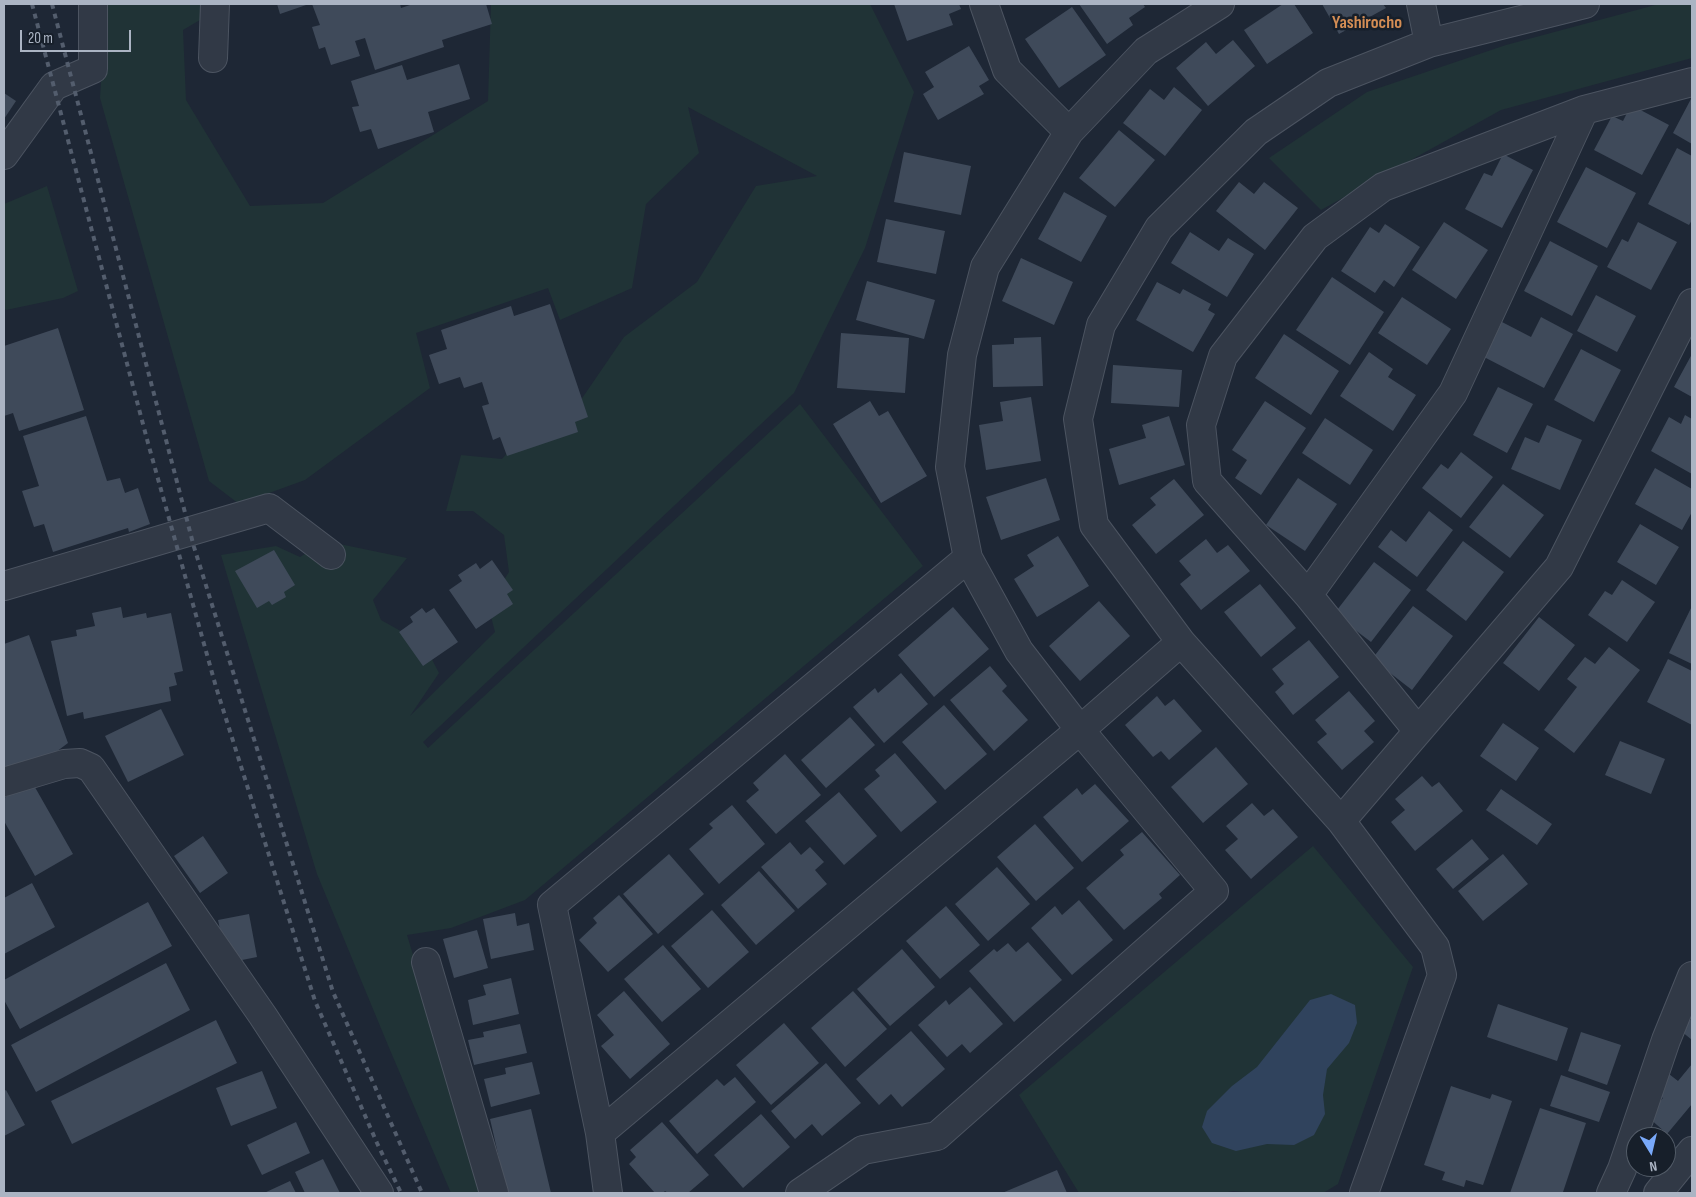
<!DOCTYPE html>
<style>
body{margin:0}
#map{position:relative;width:1696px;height:1197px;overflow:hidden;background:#1e2735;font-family:"Sofia Sans Condensed",sans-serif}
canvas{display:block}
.frame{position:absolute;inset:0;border:5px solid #abb4c3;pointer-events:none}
.north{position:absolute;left:1626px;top:1127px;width:50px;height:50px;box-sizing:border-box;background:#171f2a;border:1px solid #525b67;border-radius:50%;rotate:171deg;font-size:14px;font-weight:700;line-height:20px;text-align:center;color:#abb4c3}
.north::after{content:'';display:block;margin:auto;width:18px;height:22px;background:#79a9fa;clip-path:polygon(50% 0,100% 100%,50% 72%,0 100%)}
.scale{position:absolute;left:20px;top:30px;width:111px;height:22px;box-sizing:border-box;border:2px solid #abb4c3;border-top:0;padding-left:6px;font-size:15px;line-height:18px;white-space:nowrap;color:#abb4c3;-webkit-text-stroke:4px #171f2a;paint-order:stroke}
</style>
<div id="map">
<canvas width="1696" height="1197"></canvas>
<div class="frame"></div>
<div class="north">N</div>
<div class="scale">20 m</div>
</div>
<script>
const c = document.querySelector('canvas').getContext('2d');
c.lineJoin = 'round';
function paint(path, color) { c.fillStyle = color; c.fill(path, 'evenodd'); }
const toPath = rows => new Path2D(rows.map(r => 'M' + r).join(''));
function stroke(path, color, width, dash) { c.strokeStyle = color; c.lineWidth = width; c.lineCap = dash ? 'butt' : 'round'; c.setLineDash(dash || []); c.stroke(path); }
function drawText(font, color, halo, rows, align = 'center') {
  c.font = font + ' "Sofia Sans Condensed",sans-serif'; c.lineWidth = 5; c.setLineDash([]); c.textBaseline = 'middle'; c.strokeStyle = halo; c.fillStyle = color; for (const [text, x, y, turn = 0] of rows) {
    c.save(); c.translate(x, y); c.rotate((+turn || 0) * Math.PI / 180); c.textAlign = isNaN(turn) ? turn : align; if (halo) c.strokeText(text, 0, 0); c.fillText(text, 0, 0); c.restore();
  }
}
paint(toPath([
 [106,4,227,4,183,30,186,100,250,206,323,203,488,101,491,4,870,4,914,92,865,248,794,393,423,742,428,748,800,404,923,566,525,900,451,928,407,935,485,1193,451,1193,390,1050,317,874,221,555,276,546,300,557,325,541,407,558,373,600,381,620,424,644,439,673,410,716,495,632,488,605,509,572,504,535,473,511,446,511,461,455,502,459,529,428,561,429,624,337,697,282,756,186,817,176,688,107,699,153,646,204,632,288,560,320,548,288,416,333,430,388,305,480,239,504,209,481,100,98],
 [1659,4,1692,4,1692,58,1501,110,1321,210,1269,158,1367,92,1506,45],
 [47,186,78,291,63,298,6,310,4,308,4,204],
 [1313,846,1413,967,1338,1184,1323,1193,1256,1193,1233,1191,1223,1193,1079,1193,1019,1095]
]), '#203336');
paint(toPath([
 [1331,994,1355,1005,1357,1023,1349,1043,1327,1069,1323,1095,1325,1114,1314,1135,1294,1145,1267,1144,1236,1151,1212,1143,1202,1127,1207,1111,1232,1086,1257,1067,1310,1000]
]), '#30435d');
paint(toPath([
 [277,4,309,4,280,14],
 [312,4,400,4,401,8,413,4,486,4,492,24,442,40,444,47,375,70,365,38,355,41,360,56,331,65,325,47,319,49,312,27,320,25],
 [894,4,959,4,961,9,949,14,953,25,907,41],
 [1079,4,1143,4,1145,7,1129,18,1133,25,1107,44],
 [1283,4,1294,4,1313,33,1267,64,1244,30],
 [1322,4,1383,4,1386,8,1339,34],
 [1072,7,1106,55,1059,88,1025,39],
 [1233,40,1255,66,1208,106,1176,68,1206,42,1216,54],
 [969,46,989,80,979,86,984,94,938,120,923,94,934,87,925,72],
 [459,64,470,99,428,112,434,132,378,149,371,129,360,132,352,107,359,106,351,81,402,65,407,80],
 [1174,87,1202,110,1165,156,1123,123,1150,89,1164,100],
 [4,93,16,101,4,119],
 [1692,97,1692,144,1673,133],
 [1631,105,1669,125,1642,175,1594,150,1612,116,1623,121],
 [1119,130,1155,160,1115,207,1079,178],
 [1677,148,1692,156,1692,220,1689,225,1648,204],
 [904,152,971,166,961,215,894,202],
 [1503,154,1533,170,1502,228,1465,209,1484,173,1492,176],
 [1586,167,1636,193,1607,248,1557,222],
 [1239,182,1254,194,1264,182,1298,208,1265,250,1216,211],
 [1064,192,1107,216,1081,262,1038,239],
 [886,219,945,231,936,274,877,262],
 [1444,222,1488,250,1456,299,1412,270],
 [1638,222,1677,242,1651,290,1607,267,1622,239,1628,242],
 [1385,224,1420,247,1394,287,1384,280,1375,293,1341,271,1370,227,1379,233],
 [1190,232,1219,251,1228,238,1254,254,1227,297,1171,263],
 [1550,241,1598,266,1572,316,1524,291],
 [1021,258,1073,282,1054,325,1002,301],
 [1332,277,1384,312,1350,365,1296,330],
 [867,281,935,300,924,339,856,320],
 [1157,282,1180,294,1183,289,1211,304,1208,310,1215,314,1193,352,1136,320],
 [1596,295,1636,316,1617,352,1577,331],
 [1402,297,1451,329,1427,365,1378,333],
 [550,304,588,417,575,422,578,432,507,456,500,437,493,440,482,406,489,404,482,382,464,388,460,377,439,384,429,355,447,349,441,330,511,306,514,316],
 [1541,317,1573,334,1544,388,1484,357,1502,322,1531,337],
 [58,328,84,410,19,431,13,413,4,416,4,346],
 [841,333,909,338,905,393,837,388],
 [1284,334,1339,371,1311,415,1255,378],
 [1041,337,1043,386,993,387,992,345,1014,344,1014,338],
 [1581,349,1621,370,1594,422,1554,400],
 [1369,352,1393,369,1388,377,1416,395,1393,431,1340,396],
 [1692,354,1692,397,1674,387],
 [1113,365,1182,370,1179,407,1111,403],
 [1498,387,1533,404,1507,453,1473,435],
 [1031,397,1041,461,986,470,979,425,1003,421,1000,402],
 [870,401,879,416,888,411,927,476,881,503,833,424],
 [1265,401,1306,428,1261,495,1235,478,1247,460,1232,450],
 [1685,415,1692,419,1692,474,1651,451,1669,417,1681,424],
 [86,416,107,481,120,478,125,493,138,488,150,524,129,532,128,528,53,552,44,524,34,527,22,491,39,486,23,436],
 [1169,416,1185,465,1119,485,1109,449,1146,438,1142,425],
 [1325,418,1373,450,1350,485,1302,453],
 [1547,425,1582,440,1560,490,1511,469,1525,437,1539,443],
 [1461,452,1493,477,1461,518,1422,488,1441,464,1448,469],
 [1655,468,1692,489,1692,512,1682,530,1635,504],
 [1046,478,1060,520,1001,540,986,497],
 [1298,478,1337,504,1305,551,1266,525],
 [1174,479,1204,515,1156,554,1132,525,1156,505,1150,498],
 [1503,484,1544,515,1510,558,1469,527],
 [1429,511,1453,530,1417,577,1378,547,1391,530,1406,542],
 [1640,524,1679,547,1656,585,1617,562],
 [1058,536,1089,586,1037,617,1014,579,1034,566,1027,555],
 [1206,539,1217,553,1228,545,1250,571,1201,610,1180,584,1191,575,1179,561],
 [1463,541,1504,572,1466,621,1426,590],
 [274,550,295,585,284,592,286,597,272,605,269,601,257,608,235,571],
 [492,560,513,590,507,594,513,604,476,629,449,590,462,581,458,575,476,563,480,569],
 [1374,562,1411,590,1371,642,1334,614],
 [1622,580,1655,602,1627,642,1588,615,1605,591,1612,595],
 [1260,584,1296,628,1261,657,1224,612],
 [1099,601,1130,636,1080,681,1049,646],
 [1413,606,1453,636,1412,690,1372,659],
 [1692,606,1692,664,1669,653],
 [121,607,123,618,146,613,147,618,171,613,183,671,174,673,177,685,169,687,171,701,84,719,83,712,67,716,51,641,77,636,76,630,95,626,92,613],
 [953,607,989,649,934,697,898,655],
 [422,608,426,613,434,608,458,642,423,666,399,632,413,622,410,617],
 [1539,617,1575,645,1539,691,1503,663],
 [29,635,68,743,52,755,4,769,4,644],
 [1309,640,1339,677,1293,715,1275,692,1284,684,1272,669],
 [1609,647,1640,670,1574,753,1544,730,1577,687,1567,679,1585,657,1595,664],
 [1668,659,1692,671,1692,725,1647,702],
 [990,666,1007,686,1002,691,1028,720,994,751,950,700],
 [901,673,928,704,884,743,853,707,875,688,878,693],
 [1349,691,1375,721,1364,731,1374,742,1342,770,1317,742,1327,734,1315,720],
 [1157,696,1165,706,1174,699,1202,731,1169,760,1161,751,1153,757,1125,725],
 [944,705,987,754,945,790,902,742],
 [161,709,184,755,128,782,105,736],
 [850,717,875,745,826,788,801,760],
 [1503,723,1539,748,1516,781,1480,756],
 [1620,741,1665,759,1651,794,1605,775],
 [1216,747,1248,784,1203,823,1171,787],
 [895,753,937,802,901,832,864,789,880,776,875,770],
 [785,754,821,795,776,834,746,801,759,790,753,783],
 [1422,776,1432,787,1439,782,1463,811,1415,851,1391,822,1405,810,1395,799],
 [32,782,73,854,35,876,4,821,4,798],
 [1095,784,1129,821,1082,862,1043,817,1077,788,1082,795],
 [1501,789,1552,824,1537,845,1486,810],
 [839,792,877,836,844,865,805,821],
 [1252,803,1264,816,1273,809,1298,837,1251,879,1225,850,1238,839,1226,826],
 [732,805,765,844,719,884,689,849,713,828,709,824],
 [1035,824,1074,868,1036,901,997,857],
 [1142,832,1180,875,1159,894,1162,898,1124,930,1086,888,1124,855,1120,850],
 [203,836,228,873,200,893,174,856],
 [1472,839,1489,859,1453,889,1436,869],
 [790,842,801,855,810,847,824,862,815,870,827,884,798,909,761,867],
 [669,854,704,894,658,934,623,894],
 [1503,854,1528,884,1483,921,1458,891],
 [997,867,1030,904,988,941,955,904],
 [759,871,795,911,756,945,721,905],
 [32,883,55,927,4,954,4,898],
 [619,895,653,934,608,972,579,940,597,923,593,918],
 [1079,900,1113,940,1072,975,1031,928,1055,906,1062,915],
 [148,902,172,946,20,1029,4,1000,4,980],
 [946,906,980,945,940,979,906,941],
 [712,910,749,952,708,988,671,946],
 [515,913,517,926,529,923,534,950,491,959,483,919],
 [249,914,257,957,227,963,218,920],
 [477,930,488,968,454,978,443,939],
 [1028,942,1062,980,1014,1022,969,971,994,949,997,952,1008,943,1016,952],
 [663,945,701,989,662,1022,624,979],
 [902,949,935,987,890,1026,857,989],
 [166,963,190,1010,36,1092,11,1045],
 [511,978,519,1014,473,1025,468,1000,486,995,483,985],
 [970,987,1003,1024,970,1053,962,1044,947,1057,918,1025,946,1000,949,1005],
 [624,991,670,1044,630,1079,601,1046,614,1035,597,1015],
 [853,991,887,1029,845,1067,811,1028],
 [1498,1004,1568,1028,1557,1061,1487,1037],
 [1692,1018,1692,1040,1681,1031],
 [216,1020,237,1063,72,1144,51,1101],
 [784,1023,819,1063,771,1105,736,1065],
 [520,1024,527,1053,474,1065,468,1040,484,1037,483,1032],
 [911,1031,945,1069,902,1107,891,1094,879,1105,856,1079],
 [1581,1032,1621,1045,1607,1085,1568,1071],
 [532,1062,540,1094,491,1107,484,1079,506,1074,505,1068],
 [826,1063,861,1103,822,1136,812,1124,795,1139,771,1111],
 [1692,1064,1692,1104,1667,1134,1647,1116,1663,1098,1654,1091,1669,1074,1678,1081],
 [262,1071,277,1108,231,1126,216,1088],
 [1561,1075,1610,1092,1599,1122,1550,1106],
 [735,1077,756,1102,697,1154,669,1121,717,1079,724,1086],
 [1451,1086,1490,1099,1492,1094,1512,1101,1483,1185,1466,1180,1464,1187,1442,1180,1445,1172,1424,1165],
 [6,1090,25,1125,4,1136,4,1091],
 [1540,1108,1586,1123,1563,1192,1566,1193,1510,1193],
 [531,1109,551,1193,507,1193,490,1119],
 [761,1114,790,1147,743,1188,714,1155],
 [296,1122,310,1153,262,1175,247,1145],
 [662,1122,709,1175,688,1193,668,1193,665,1191,663,1193,655,1193,629,1164,636,1157,630,1150],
 [323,1159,340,1193,305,1193,295,1172],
 [1057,1170,1067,1193,1002,1193],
 [290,1181,296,1193,264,1193]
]), '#3f4a5a');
const minor = toPath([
 [984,4,1007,70,1069,132],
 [1421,4,1429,43],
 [213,58,215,4],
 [4,155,54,86,93,69,93,4],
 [4,586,269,508,331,555],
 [1308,595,1453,393,1584,110],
 [1418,731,1308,595,1207,481,1201,425,1223,356,1315,237,1383,187,1584,110,1692,82],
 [4,782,64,764,80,763,91,768,263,1016,379,1193],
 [1341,821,1559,567,1692,303],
 [426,962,494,1193],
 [600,1133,1080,730,1181,642],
 [608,1193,600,1133,552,905,968,558],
 [800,1193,863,1150,937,1136,1214,891,1080,730,1019,651,968,558,950,467,962,355,985,267,1069,132,1146,51,1220,4],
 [1364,1193,1442,975,1435,947,1341,821,1181,642,1094,525,1078,419,1101,325,1159,228,1256,132,1328,83,1429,43,1585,4],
 [1611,1193,1622,1169,1666,1040,1692,976],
 [1658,1193,1692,1151]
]);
stroke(minor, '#4c5461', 30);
stroke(minor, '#313946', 28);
stroke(toPath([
 [32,4,148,443,216,687,315,1001,377,1143,401,1193],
 [52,4,194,547,333,992,422,1193]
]), '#535d6d', 4, [5, 5]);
drawText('bold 18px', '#d48d54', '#171f2a', [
 ["Yashirocho",1367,23]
]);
</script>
